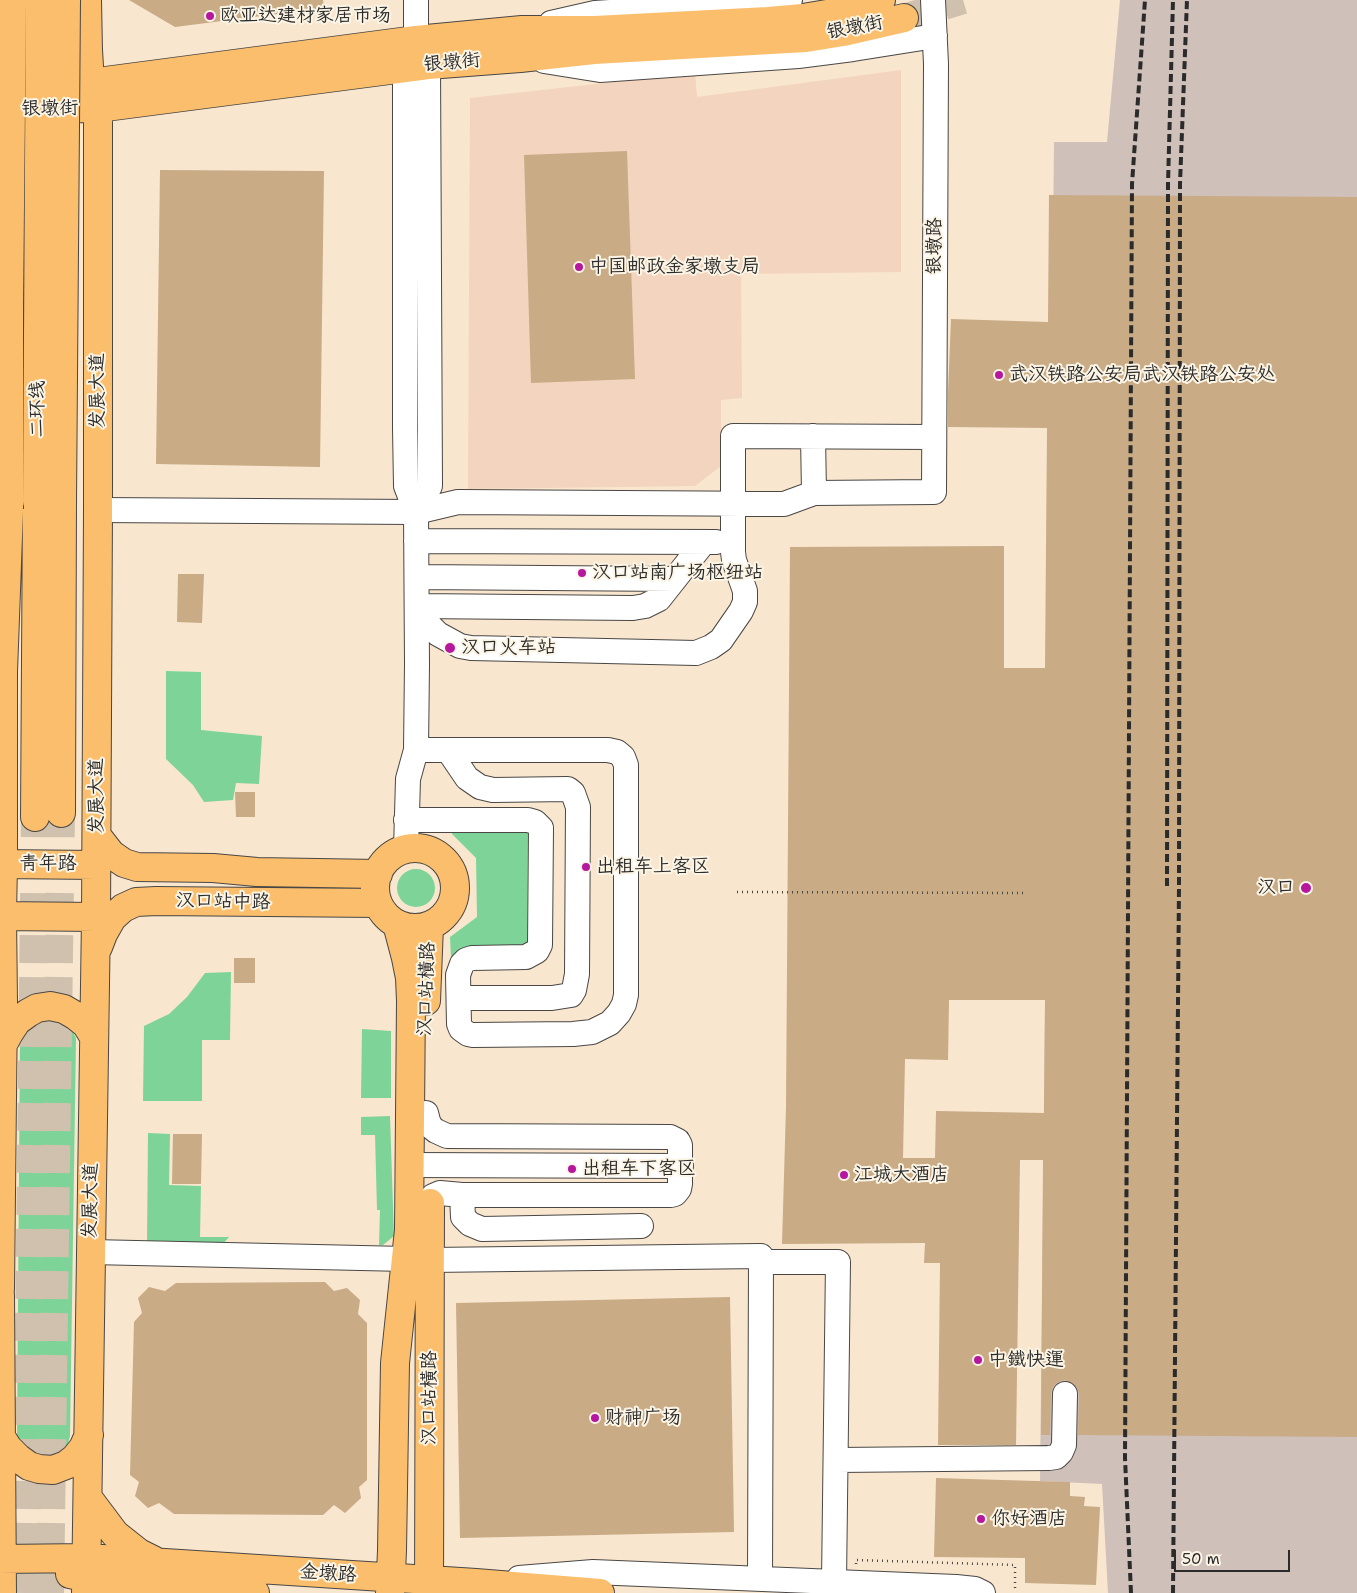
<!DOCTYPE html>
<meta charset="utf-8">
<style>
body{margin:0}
#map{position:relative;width:1357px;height:1593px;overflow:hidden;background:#f8e6cf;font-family:"Shantell Sans",sans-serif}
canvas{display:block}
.scale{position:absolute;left:1174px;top:1550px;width:116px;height:22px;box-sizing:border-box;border:2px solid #2b2b2b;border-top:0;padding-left:6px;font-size:15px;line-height:18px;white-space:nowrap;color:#2b2b2b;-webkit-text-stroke:4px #fcf5e5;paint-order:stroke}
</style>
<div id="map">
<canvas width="1357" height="1593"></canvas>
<div class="scale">50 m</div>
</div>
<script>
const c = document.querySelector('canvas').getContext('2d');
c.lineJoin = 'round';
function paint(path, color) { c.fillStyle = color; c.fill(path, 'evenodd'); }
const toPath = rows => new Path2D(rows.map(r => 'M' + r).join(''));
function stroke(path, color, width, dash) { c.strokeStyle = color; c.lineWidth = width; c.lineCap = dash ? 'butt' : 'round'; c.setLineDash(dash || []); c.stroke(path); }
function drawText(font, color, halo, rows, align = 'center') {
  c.font = font + ' "Shantell Sans","LXGW WenKai TC",sans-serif'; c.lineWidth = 4; c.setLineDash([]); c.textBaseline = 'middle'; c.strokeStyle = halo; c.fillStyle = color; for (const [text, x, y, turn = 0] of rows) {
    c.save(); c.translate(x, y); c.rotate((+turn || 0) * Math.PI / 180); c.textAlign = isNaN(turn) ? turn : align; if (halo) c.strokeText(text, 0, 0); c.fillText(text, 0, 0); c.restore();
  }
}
paint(toPath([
 [901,70,901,272,741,274,742,398,721,400,721,466,695,486,468,489,470,98,695,73,697,97]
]), '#f3d4be');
paint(toPath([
 [1120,0,1357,0,1357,1593,1108,1593,1102,1484,1040,1481,1054,142,1107,142]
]), '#cfc0ba');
paint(toPath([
 [166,671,201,672,201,730,262,736,259,784,236,783,233,800,204,802,193,785,166,759],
 [452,819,528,831,527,948,466,950,451,958,450,937,477,917,476,858,452,834],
 '397 888a19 19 0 1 1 38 0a19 19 0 1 1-38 0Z',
 [231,972,230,1040,202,1040,202,1101,143,1101,144,1026,169,1014,187,997,205,973],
 [54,1015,70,1026,76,1038,70,1436,65,1454,35,1460,17,1437,20,1039,31,1022],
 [362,1029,391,1031,391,1098,361,1098],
 [390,1116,394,1236,383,1245,379,1245,380,1210,377,1210,375,1135,361,1135,361,1117],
 [148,1133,170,1134,169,1185,201,1186,200,1237,229,1237,223,1244,147,1244]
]), '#7ed498');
paint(toPath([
 [129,0,323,0,324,8,175,27],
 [627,151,635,379,531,383,524,155],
 [160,170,324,171,320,467,156,464],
 [1049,195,1357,197,1357,1437,1078,1435,1079,1394,1077,1388,1072,1383,1065,1380,1058,1382,1053,1387,1051,1393,1050,1435,1041,1435,1043,1160,1020,1160,1016,1445,938,1445,940,1263,924,1263,925,1243,782,1244,786,1107,790,547,1004,546,1004,668,1045,668,1047,428,948,427,948,393,951,319,1048,322],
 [949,1000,1045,1000,1044,1113,936,1111,935,1158,903,1158,905,1059,948,1060],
 [178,574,204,574,202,623,177,622],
 [235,792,255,792,255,817,236,817],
 [234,958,255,958,255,983,234,983],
 [173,1134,202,1134,201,1184,172,1184],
 [325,1282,334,1291,347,1288,360,1300,358,1314,367,1323,367,1480,359,1487,361,1498,345,1513,334,1505,323,1515,174,1514,159,1503,148,1508,135,1496,139,1482,130,1475,134,1322,142,1313,138,1298,149,1287,165,1291,176,1283],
 [730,1297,734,1532,460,1538,456,1303],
 [936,1478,1070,1482,1070,1496,1085,1497,1084,1506,1100,1507,1096,1585,1025,1583,1025,1558,934,1557]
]), '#c9ab86');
stroke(toPath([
 [904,18,963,0]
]), '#cfc1ae', 28, [28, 14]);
stroke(toPath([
 [26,1593,35,817],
 [50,1593,61,813]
]), '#cfc1ae', 28, [28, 14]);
const minor = toPath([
 [551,23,595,13,790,0],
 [544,61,600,70,798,56,853,49,935,36],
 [813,436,814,493],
 [98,510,416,512,458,502,784,504,814,493,934,492,936,64,933,0],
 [416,512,430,486,428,65,420,49],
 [416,541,716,542],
 [417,577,675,579],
 [417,606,633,608,645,606,659,599,704,542],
 [417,613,438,634,460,646,471,648,696,653,711,647,721,640,741,611,745,602,745,591,734,560,733,552,733,436,934,437],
 [448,750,467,778,480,787,493,790,568,789,573,793,578,807,577,974,574,990,571,995,552,998,459,998],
 [406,820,528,820,535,822,541,828,540,945,537,951,526,957,472,958,466,960,462,964,458,975,459,1024,461,1029,468,1034,473,1035,573,1034,592,1032,610,1023,619,1013,624,1004,626,995,626,765,623,757,617,752,608,750,416,750],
 [406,849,408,779,416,750,417,664,416,512,406,486,405,428,405,67,416,40,416,0],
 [426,1113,428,1121,431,1127,436,1131,447,1136,670,1137,678,1141,680,1145,680,1184,679,1189,675,1194,671,1195,462,1195,440,1193,433,1196,430,1203],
 [409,1165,681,1166],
 [462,1195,463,1217,470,1224,482,1229,641,1226],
 [91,1252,406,1259],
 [430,1260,761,1256,760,1579],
 [761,1262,838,1262,834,1582],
 [837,1460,1049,1458,1056,1457,1061,1452,1064,1445,1065,1394],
 [519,1578,593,1572,956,1587,975,1589,983,1593]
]);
const major = toPath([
 [74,88,90,83,416,40,522,30,595,30,768,21,803,18,839,12,881,0],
 [0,109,98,108,428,65,520,58,594,50,806,38,843,32,904,18],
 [97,836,111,854,124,863,137,867,213,868,257,872,378,874],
 '375 888a40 40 0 1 1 80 0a40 40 0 1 1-80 0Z',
 [0,864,97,865],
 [0,916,96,917],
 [98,947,103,934,112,918,123,908,136,902,156,901,378,903],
 [426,1001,429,926],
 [2,1046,9,1033,17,1021,28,1013,37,1008,50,1006,64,1009,76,1016,86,1024,94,1037],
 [0,1289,3,1001,2,916,3,864,3,672,1,648],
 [0,1295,2,1593],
 [1,1437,8,1448,18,1458,29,1466,39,1469,53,1470,66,1465,75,1458,83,1448,89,1435],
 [88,1498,115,1534,139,1553,153,1560],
 [0,1559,87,1558,476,1583,600,1593],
 [70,1574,107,1582,255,1593],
 [86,1593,96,917,98,510,98,108,90,83,88,50,87,0],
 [390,1593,392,1551,395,1363,409,1230,411,1001,410,978,406,958,397,924],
 [429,1593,430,1203]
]);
const highway = toPath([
 [3,672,9,509],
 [61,813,62,502],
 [35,817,37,501]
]);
stroke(minor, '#4a4744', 26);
stroke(major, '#4a4744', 30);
stroke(highway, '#4a4744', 30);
stroke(toPath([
 [737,892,1023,893],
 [856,1564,856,1560,1015,1565,1015,1588]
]), '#4a4744', 2.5, [1, 4]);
stroke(minor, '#fff', 24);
stroke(major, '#fabe6d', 28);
stroke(highway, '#fabe6d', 28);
stroke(toPath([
 [1167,886,1168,184,1173,0],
 [1131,1593,1125,1458,1132,184,1145,0],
 [1173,1593,1179,886,1180,184,1187,0]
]), '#2b2b2b', 4, [8, 4]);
const highwayBridge = toPath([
 [37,501,40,0],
 [62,502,66,0],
 [9,509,9,307,12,0]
]);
stroke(highwayBridge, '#4a4744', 30, []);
stroke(highwayBridge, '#fabe6d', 28);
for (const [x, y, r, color] of [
 [210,16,5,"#b5179e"],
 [579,267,5,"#b5179e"],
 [999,375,5,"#b5179e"],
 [582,573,5,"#b5179e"],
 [450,648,6,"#b5179e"],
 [586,867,5,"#b5179e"],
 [1306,888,6,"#b5179e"],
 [572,1169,5,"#b5179e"],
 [844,1175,5,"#b5179e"],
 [978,1360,5,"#b5179e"],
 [595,1418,5,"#b5179e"],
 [981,1519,5,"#b5179e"]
]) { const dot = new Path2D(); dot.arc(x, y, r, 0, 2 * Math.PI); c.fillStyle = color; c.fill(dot); stroke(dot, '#fcf5e5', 2); }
drawText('19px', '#2b2b2b', '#fcf5e5', [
 ["欧亚达建材家居市场",220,16],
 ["中国邮政金家墩支局",589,267],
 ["武汉铁路公安局武汉铁路公安处",1009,375],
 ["汉口站南广场枢纽站",592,573],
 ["汉口火车站",461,648],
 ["出租车上客区",596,867],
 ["汉口",1295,888,"right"],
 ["出租车下客区",582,1169],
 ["江城大酒店",854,1175],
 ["中鐵快運",988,1360],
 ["财神广场",605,1418],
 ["你好酒店",991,1519]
], 'left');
drawText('19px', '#2b2b2b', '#fcf5e5', [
 ["银墩街",855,28,-11],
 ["银墩街",452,63,-5],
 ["银墩街",50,109,-1],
 ["银墩路",935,246,-90],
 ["发展大道",98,391,-90],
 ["二环线",38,409,-90],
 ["发展大道",97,796,-90],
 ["青年路",48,864],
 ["汉口站中路",223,902,1],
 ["汉口站横路",427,989,-88],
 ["发展大道",91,1201,-89],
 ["汉口站横路",430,1398,-90],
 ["金墩路",328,1574,4]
]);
</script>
